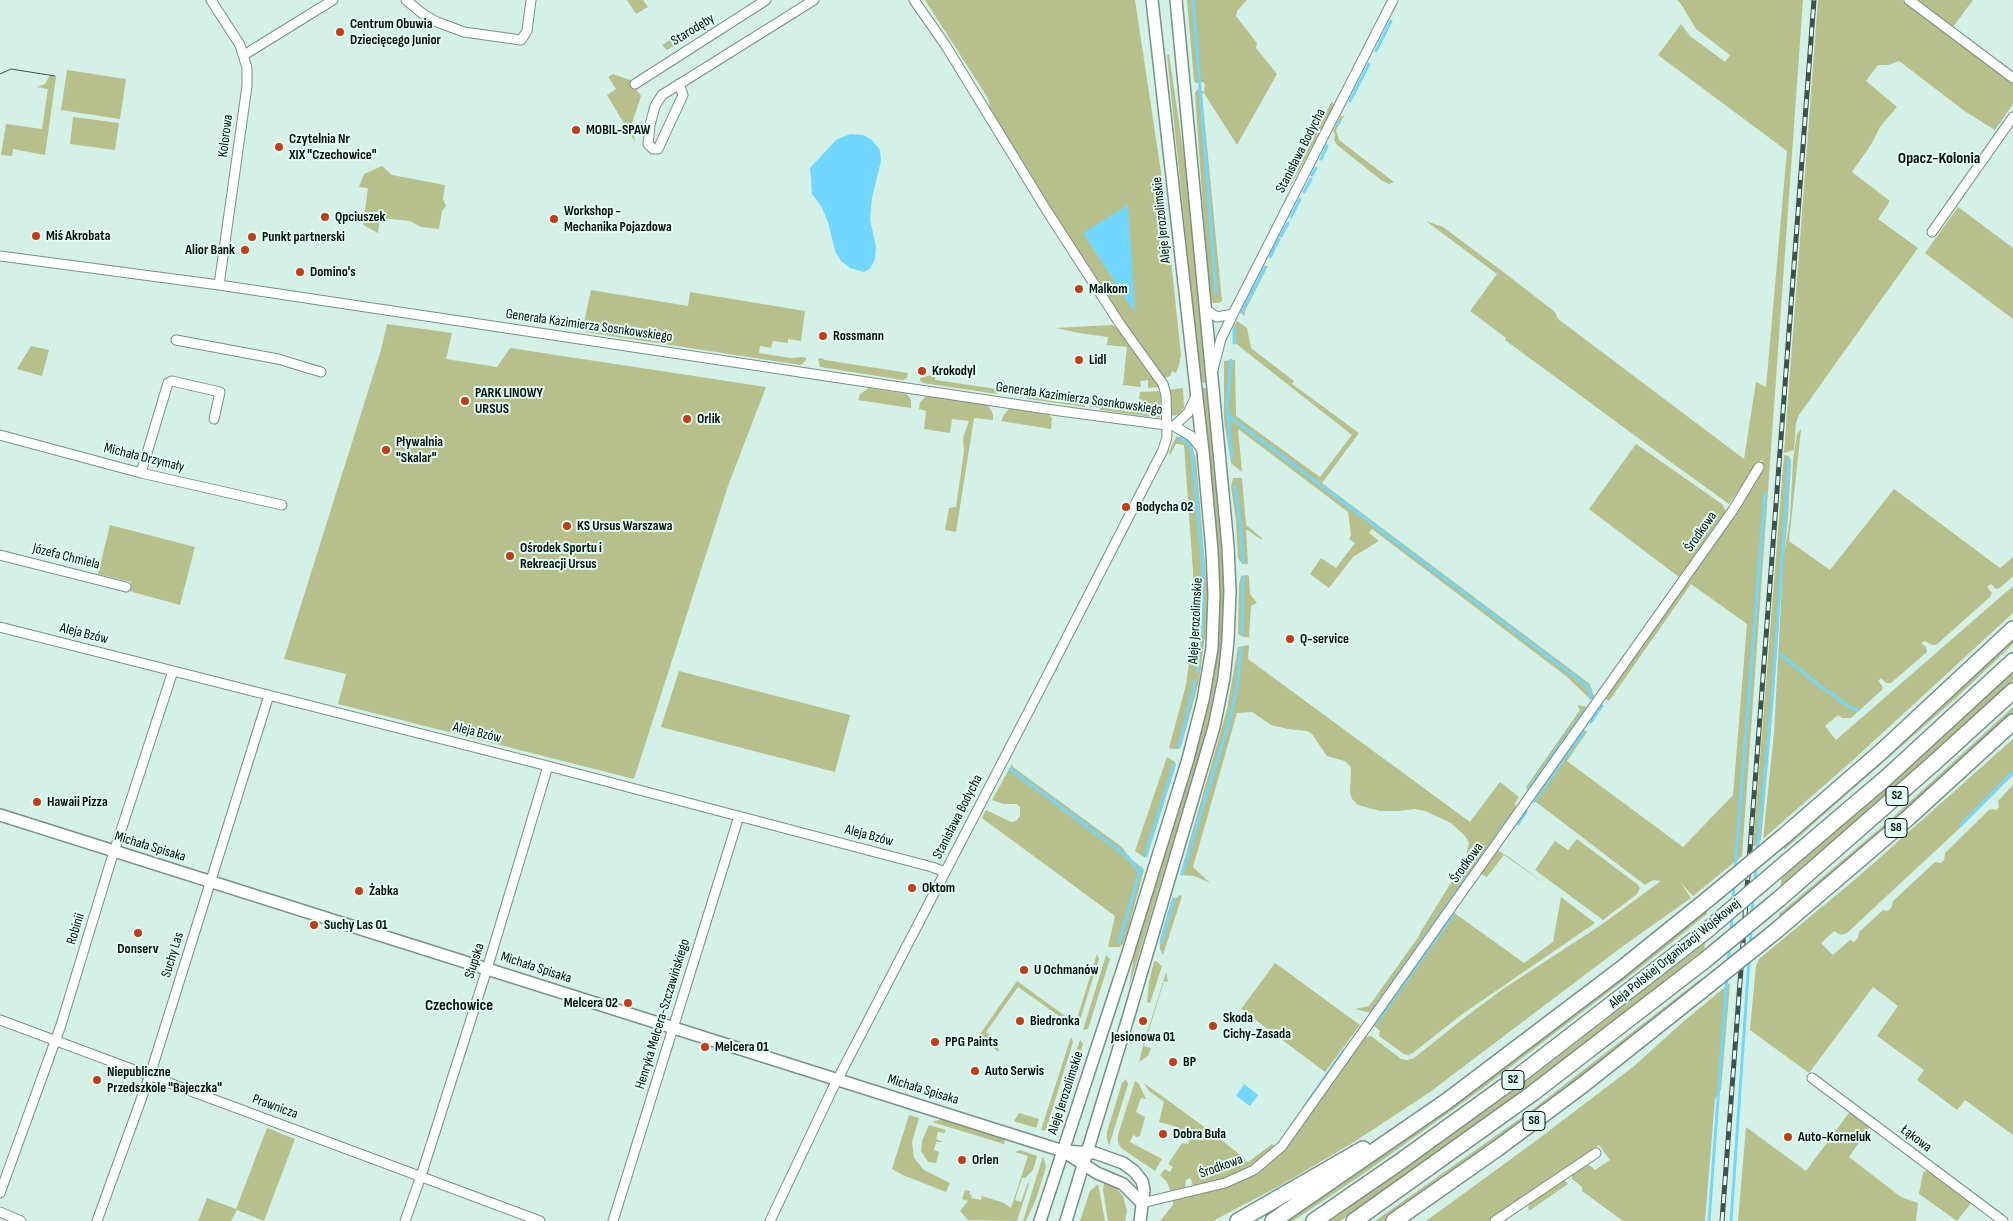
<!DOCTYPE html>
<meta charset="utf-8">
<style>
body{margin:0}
canvas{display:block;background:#d3f1e6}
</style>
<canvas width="2013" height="1221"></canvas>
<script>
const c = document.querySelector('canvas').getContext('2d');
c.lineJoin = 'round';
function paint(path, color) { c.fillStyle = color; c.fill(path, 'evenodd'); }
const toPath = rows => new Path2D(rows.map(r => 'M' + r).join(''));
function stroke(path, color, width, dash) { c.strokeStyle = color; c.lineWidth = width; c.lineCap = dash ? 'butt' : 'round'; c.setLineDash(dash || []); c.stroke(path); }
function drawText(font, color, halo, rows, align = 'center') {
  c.font = font + ' "Sofia Sans Condensed",sans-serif'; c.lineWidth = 4; c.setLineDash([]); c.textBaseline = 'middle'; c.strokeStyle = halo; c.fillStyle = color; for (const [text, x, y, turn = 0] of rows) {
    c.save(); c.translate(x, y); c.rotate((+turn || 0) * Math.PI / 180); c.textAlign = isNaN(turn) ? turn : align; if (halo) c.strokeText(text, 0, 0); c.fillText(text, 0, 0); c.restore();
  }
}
paint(toPath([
 [627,0,643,0,648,7,636,14],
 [925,0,1135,0,1163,185,1181,355,1179,365,1176,373,1172,371,1170,376,1165,378,1155,368,1124,322,990,113,989,100],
 [1187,0,1247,0,1237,11,1236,16,1257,43,1256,48,1277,74,1237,145,1204,93,1202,94,1222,301,1219,303,1213,303,1209,295,1195,93,1198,89,1204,92,1205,85,1203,82,1196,83,1194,81],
 [1677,0,1803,0,1742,856,1693,896,1680,882,1691,898,1619,949,1430,1092,1354,1142,1281,1185,1213,1221,1160,1221,1173,1205,1173,1200,1239,1182,1272,1162,1296,1135,1365,1037,1371,1036,1401,1059,1408,1060,1414,1058,1464,1018,1503,989,1601,925,1661,881,1653,880,1645,885,1532,799,1582,729,1587,732,1567,761,1683,847,1733,795,1747,624,1691,584,1609,701,1604,698,1745,499,1762,461,1761,460,1729,504,1679,468,1505,340,1506,338,1470,311,1497,274,1426,221,1443,227,1506,274,1555,312,1558,319,1744,459,1756,382,1766,387,1787,151,1658,55,1681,24,1690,36,1725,62,1730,55,1696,29,1681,4],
 [1818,0,1902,0,2013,84,2013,104,1995,130,1966,112,1899,61,1888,65,1878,65,1866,81,1897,107,1880,127,1872,143,1852,172,1890,201,1878,219,1918,248,1799,415,1796,423,1794,450,1784,453],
 [1917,0,1973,0,1953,27],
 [696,23,699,27,689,37,667,50,662,45],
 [1169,54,1186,170,1207,382,1201,383,1167,55],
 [67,70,126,79,120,119,61,110],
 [613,74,630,80,641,96,632,123,635,142,607,95,616,89,608,77],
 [50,75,56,77,45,155,13,149,12,156,1,155,6,124,42,129,48,89,37,87,45,84],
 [1332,101,1334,105,1330,114,1291,185,1289,187],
 [1341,116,1344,116,1336,130,1339,140,1394,182,1389,184,1381,180,1337,145,1334,140,1335,134,1333,131],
 [73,117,119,123,115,150,70,144],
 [382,166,392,175,445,185,443,199,446,206,442,211,439,229,421,227,410,221,380,218,378,233,363,225,368,188,359,187,364,174],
 [1958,207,2013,248,2013,319,1925,253],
 [1265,266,1268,266,1245,311,1245,316,1240,313],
 [591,290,688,306,690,292,805,311,801,341,788,339,788,343,773,341,771,348,760,346,759,353,791,358,802,357,806,358,806,360,801,365,585,332,583,327],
 [1237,321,1247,328,1251,348,1294,381,1292,384,1359,433,1322,483,1590,684,1595,699,1590,699,1566,676,1372,529,1369,533,1379,541,1353,557,1329,588,1310,574,1321,558,1336,568,1355,543,1349,539,1351,535,1348,512,1238,429,1242,472,1231,463,1224,420,1224,361,1235,360,1236,416,1320,477,1352,435,1235,343,1233,328],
 [387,324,452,333,446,359,497,367,510,348,766,387,728,486,634,779,338,704,346,674,284,659,381,350],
 [1112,325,1120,329,1161,387,1148,388,1148,380,1140,381,1141,387,1123,385,1127,347,1107,345,1108,337,1079,333,1056,328],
 [31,346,49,350,42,376,17,369],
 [821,358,825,360,908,373,907,378,903,380,820,367,818,359],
 [935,374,935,380,1004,390,997,394,923,383,920,381,920,378],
 [869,388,907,394,911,400,911,408,858,400,860,394],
 [1183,388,1184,408,1178,415,1169,416,1168,390],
 [1201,388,1207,388,1221,535,1224,597,1221,652,1209,723,1129,987,1135,949,1205,717,1216,652,1219,598,1219,571],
 [1022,389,1087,397,1085,407,1028,399,1023,395],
 [1161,391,1160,418,1100,410,1100,408,1089,406,1090,397,1095,398,1094,404,1137,411,1140,392],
 [929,396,988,405,993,414,993,420,974,418,956,532,945,530,949,508,956,507,964,451,963,438,969,421,952,419,950,433,924,429,926,411,919,409,920,403,925,397],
 [1010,408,1048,414,1052,418,1051,429,1001,421,1005,413],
 [1801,429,1789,541,1830,570,1894,489,2000,568,2013,557,2013,576,2000,588,1996,589,1991,584,1987,587,1992,593,1990,597,1936,645,1932,645,1925,641,1921,643,1926,647,1927,652,1891,683,1886,683,1881,678,1878,681,1883,687,1882,690,1851,718,1842,718,1838,715,1825,726,1836,740,2013,586,2013,613,1852,761,1763,839,1774,733,1783,565,1771,730,1761,840,1753,847,1784,455,1789,456,1791,462,1788,517,1784,556,1790,518,1793,460,1797,434],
 [1184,436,1191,443,1196,460,1207,588,1206,629,1199,681,1182,744,1179,749,1173,749,1169,748,1186,685,1193,632,1193,571,1184,445,1176,444,1170,455,1169,452,1176,437],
 [1636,444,1722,504,1726,511,1679,577,1589,509],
 [1233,478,1242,478,1246,525,1262,538,1262,540,1246,529,1248,564,1242,564,1238,558,1236,520,1231,487],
 [110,525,195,547,180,605,129,591,131,582,98,574],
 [1247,575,1249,576,1250,594,1257,603,1251,606,1249,637,1243,637,1238,634,1239,585,1241,576],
 [2013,637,2013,644,1955,699,1784,850,1784,844],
 [1249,645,1248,659,1470,822,1500,782,1519,797,1515,803,1516,808,1512,817,1371,1013,1355,1009,1369,1006,1419,936,1420,933,1465,860,1469,843,1465,836,1451,823,1425,811,1415,809,1398,811,1380,811,1358,805,1352,799,1350,793,1351,767,1345,761,1327,756,1312,734,1307,731,1288,729,1271,725,1252,712,1237,713,1193,867,1210,883,1194,876,1180,875,1227,709,1238,647],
 [679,671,850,715,835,772,661,727],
 [2013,672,2013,680,1976,715,1901,782,1781,885,1781,879,1921,757],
 [1577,705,1588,707,1530,793,1526,787,1580,710],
 [2013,707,2013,714,1978,747,1911,808,1779,920,1779,914,1891,819],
 [2013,739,2013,775,1962,826,1847,933,1841,935,1834,931,1821,943,1833,955,1850,940,1854,942,1858,938,1859,932,1883,910,1888,911,1891,908,1893,901,1935,862,1941,863,1944,860,1945,853,1989,810,1992,809,1996,810,1999,807,1998,801,2013,785,2013,1135,1965,1100,1957,1110,1917,1080,1924,1070,1877,1036,1898,1006,1873,987,1809,1073,1750,1030,1756,966,1759,959,1858,877],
 [1167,757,1175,762,1176,765,1147,857,1144,857,1135,851],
 [1012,764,1013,767,1122,847,1129,857,1144,870,1128,929,1123,944,1120,947,1108,947,1115,916,982,818,986,810,1011,822,1016,821,1020,816,1020,807,1017,804,1003,804,992,800],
 [1577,839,1637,884,1640,888,1637,894,1603,920,1535,870,1555,841,1568,850],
 [1497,850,1509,857,1548,886,1504,855,1487,877,1481,874],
 [1180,895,1182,896,1163,955,1160,949,1160,939,1172,898,1175,899],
 [1561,897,1595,923,1461,1015,1413,1053,1408,1055,1404,1054,1379,1036,1380,1031,1373,1025,1453,912,1524,963,1553,942],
 [1707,908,1707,914,1640,968,1483,1088,1363,1174,1293,1221,1284,1221],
 [1705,943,1704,949,1580,1048,1406,1175,1340,1221,1330,1221,1522,1085],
 [1097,954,1099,959,1079,1023,1075,1025],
 [1106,955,1110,959,1088,1029,1083,1030],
 [1156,961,1162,966,1150,1003,1147,1002,1149,982,1154,962],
 [1275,963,1360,1025,1325,1072,1241,1009],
 [1166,972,1168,982,1164,981,1144,1046,1151,1048,1148,1056,1139,1062,1143,1046],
 [1702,978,1702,983,1627,1043,1453,1173,1385,1221,1375,1221,1528,1113],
 [1017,981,1068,1018,1066,1021,1018,987,986,1032,996,1040,999,1052,978,1037],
 [1730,983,1721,1090,1715,1099,1705,1221,1623,1221,1582,1191,1582,1187,1572,1179,1572,1173,1582,1167,1589,1165,1595,1170,1610,1160,1599,1145,1488,1221,1426,1221,1533,1143,1633,1067,1684,1021],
 [1071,1037,1073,1042,1046,1130,1044,1131,1041,1130],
 [1080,1040,1083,1044,1058,1125,1050,1134],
 [1126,1079,1128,1084,1109,1146,1107,1139,1107,1132,1122,1083],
 [1135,1081,1139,1084,1146,1099,1141,1098,1136,1112,1145,1117,1140,1136,1137,1137,1133,1135,1130,1142,1162,1159,1155,1171,1121,1148,1118,1142,1118,1135],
 [1144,1083,1214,1134,1244,1158,1245,1161,1248,1162,1272,1144,1274,1146,1272,1149,1248,1168,1224,1179,1197,1186,1193,1185,1190,1178,1186,1180,1185,1188,1171,1193,1167,1182,1160,1175,1165,1169,1170,1172,1173,1167,1168,1164,1182,1143,1188,1144,1191,1136,1178,1132,1177,1127,1159,1122,1164,1102,1149,1091],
 [1851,1110,1871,1125,1849,1157,1901,1197,1918,1203,1916,1221,1738,1221,1746,1127,1806,1171],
 [1019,1113,1039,1119,1036,1128,1014,1121],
 [909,1115,919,1118,912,1142,914,1158,924,1170,950,1183,946,1192,903,1175,892,1169],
 [939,1120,944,1120,1004,1139,1005,1142,1004,1144,932,1122],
 [929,1125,946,1130,944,1133,938,1132,936,1139,943,1142,936,1142,934,1150,939,1152,936,1163,928,1162,921,1151,922,1141],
 [267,1128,295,1139,264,1221,237,1210,231,1221,198,1221,207,1198,236,1209],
 [1020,1150,1037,1156,1033,1170,1025,1178,1022,1178,1015,1200,1021,1202,1028,1182,1029,1184,1017,1221,968,1220,960,1211,968,1201,962,1199,965,1190,970,1191,969,1194,972,1195,971,1198,981,1200,982,1196,1004,1203,1011,1208,1028,1156,1015,1152],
 [1043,1156,1046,1167,1036,1199,1026,1221,1023,1221],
 [1930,1170,1972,1202,1957,1221,1919,1194,1923,1172],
 [1564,1180,1568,1184,1529,1211,1528,1207,1531,1201],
 [1104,1183,1115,1187,1123,1196,1127,1211,1125,1221,1108,1221,1103,1190],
 [1098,1184,1105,1221,1080,1221,1090,1191]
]), '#b7c08b');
paint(toPath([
 [850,134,863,135,872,140,880,150,881,161,872,198,870,219,876,247,875,259,870,269,864,272,850,268,841,261,835,251,828,222,821,206,812,194,810,168,836,140],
 [1128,205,1135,313,1083,233],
 [1244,1084,1258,1095,1250,1106,1236,1096]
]), '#71d7fe');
stroke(toPath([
 [1193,0,1216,293],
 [1376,51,1391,21],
 [1350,101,1369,64],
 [1338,124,1339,122],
 [1321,159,1327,146],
 [1312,175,1316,168],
 [1304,192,1311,179],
 [1291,217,1300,199],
 [1281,236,1288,223],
 [1270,257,1279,239],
 [1242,312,1265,267],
 [1234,328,1234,343],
 [1231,360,1227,406,1232,458],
 [1228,415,1235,421],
 [1238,423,1319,484],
 [1179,439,1184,439,1190,446,1192,453,1203,569,1202,624,1197,671],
 [1235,486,1241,528,1243,562],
 [1322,486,1586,685,1589,689,1592,698],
 [1242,634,1243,577],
 [1781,655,1820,686,1851,708,1858,710],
 [1599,710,1602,706],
 [1591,722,1597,713],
 [1179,747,1195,681],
 [1010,769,1128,857,1140,873],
 [1528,790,1586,709],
 [1534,801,1584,731],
 [1518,824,1526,812],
 [1961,825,2013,772],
 [1757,852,1772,702,1789,459],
 [1145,856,1174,765],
 [1474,868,1508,819],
 [1735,870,1765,494],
 [1182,874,1228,726,1237,687,1241,649],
 [1755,882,1756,866],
 [1733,900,1734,884],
 [1752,914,1753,898],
 [1731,932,1732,916],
 [1119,942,1141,868],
 [1161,943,1174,899],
 [1750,944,1751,928],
 [1728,962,1730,946],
 [1373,1010,1469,874],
 [1376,1023,1453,915],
 [1304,1107,1344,1050],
 [1709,1221,1727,976],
 [1731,1221,1749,960]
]), '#71d7fe', 3);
const street = toPath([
 [211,0,240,45,247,68,247,86,219,285],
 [406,0,423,14,437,22,464,32,521,40,527,31,531,0],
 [1909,0,2013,78],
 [244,55,333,0],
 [635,84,766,0],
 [679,84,683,95,658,149,653,149,648,144,650,125,655,106,662,95,814,0],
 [1932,232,2013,117],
 [0,256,219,285,1060,411,1174,426,1191,436,1203,451],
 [1205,309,1217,317,1233,314],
 [176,340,278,359,321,372],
 [1213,370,1221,339,1233,314,1393,0],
 [1174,426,1188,413,1196,396],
 [0,435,141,473,282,505],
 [141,473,168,383,172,381,220,392,214,419],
 [0,555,126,587],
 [0,627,548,766,932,867,945,872],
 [0,1020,540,1221],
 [1812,1078,2003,1221],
 [0,1193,61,1025,110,864,173,671],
 [1142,1203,1225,1183,1254,1170,1282,1146,1733,510,1759,467],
 [0,1212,21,1221],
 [97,1221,150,1075,269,695],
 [405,1221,421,1176,487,969,548,766],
 [613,1221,739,816],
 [770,1221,832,1090,1047,676,1163,450,1167,437,1166,395,1163,384,1120,324,1047,211,946,46,914,0],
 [1495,1221,1596,1153]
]);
const secondary = toPath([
 [0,815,1063,1151,1097,1173,1123,1184,1142,1203],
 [1063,1151,1095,1153,1123,1163,1134,1171,1142,1181,1144,1190,1140,1221],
 [1040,1221,1127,956,1188,759,1203,700,1212,648,1214,595,1212,551,1203,451,1152,0],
 [1066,1221,1129,1015,1214,727,1224,678,1228,640,1230,591,1228,546,1176,0]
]);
const highway = toPath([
 [1784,836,1882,751,2013,629],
 [1781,867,1887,777,2013,661],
 [1779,899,1934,763,2013,691],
 [1777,930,1908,818,2013,722],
 [1238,1221,1363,1149],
 [1273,1221,1447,1101,1620,970,1708,899],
 [1314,1221,1401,1161,1516,1078,1706,931],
 [1354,1221,1533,1093,1704,961],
 [1394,1221,1498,1148,1584,1084,1701,991]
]);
stroke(street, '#769288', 11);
stroke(secondary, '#769288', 14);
stroke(highway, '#769288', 18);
stroke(street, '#fff', 9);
stroke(secondary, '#fff', 11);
stroke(highway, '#fff', 15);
stroke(toPath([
 [0,74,11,69,55,76]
]), '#41514b', 1);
const rail = toPath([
 [1722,1221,1814,0]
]);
stroke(rail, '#41514b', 5);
stroke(rail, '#e0fef3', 3, [9]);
const highwayBridge = toPath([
 [1708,899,1784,836],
 [1706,931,1781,867],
 [1704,961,1779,899],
 [1701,991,1777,930]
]);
stroke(highwayBridge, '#769288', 18, []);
stroke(highwayBridge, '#fff', 15);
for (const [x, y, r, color] of [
 [340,32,5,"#c43b16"],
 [576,130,5,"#c43b16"],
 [279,147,5,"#c43b16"],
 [325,217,5,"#c43b16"],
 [554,219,5,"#c43b16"],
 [36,236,5,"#c43b16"],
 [252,237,5,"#c43b16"],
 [245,250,5,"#c43b16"],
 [300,272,5,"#c43b16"],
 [1079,289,5,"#c43b16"],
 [823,336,5,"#c43b16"],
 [1079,360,5,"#c43b16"],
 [922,371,5,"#c43b16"],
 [465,401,5,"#c43b16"],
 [687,419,5,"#c43b16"],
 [386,450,5,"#c43b16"],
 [1126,507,5,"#c43b16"],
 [567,526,5,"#c43b16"],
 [510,556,5,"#c43b16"],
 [1290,639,5,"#c43b16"],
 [37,802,5,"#c43b16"],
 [912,888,5,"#c43b16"],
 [359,891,5,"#c43b16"],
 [314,925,5,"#c43b16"],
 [138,933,5,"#c43b16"],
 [1024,970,5,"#c43b16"],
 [628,1003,5,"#c43b16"],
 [1020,1021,5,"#c43b16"],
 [1143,1021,5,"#c43b16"],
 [1213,1026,5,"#c43b16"],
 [935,1042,5,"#c43b16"],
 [705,1047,5,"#c43b16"],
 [1173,1062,5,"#c43b16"],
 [975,1071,5,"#c43b16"],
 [97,1080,5,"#c43b16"],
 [1163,1134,5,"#c43b16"],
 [1788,1137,5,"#c43b16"],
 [962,1160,5,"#c43b16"]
]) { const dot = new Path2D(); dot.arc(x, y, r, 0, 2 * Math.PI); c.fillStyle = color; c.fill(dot); stroke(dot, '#e0fef3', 2); }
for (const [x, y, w] of [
 [1897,796,22],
 [1896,828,22],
 [1513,1080,22],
 [1534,1121,22]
]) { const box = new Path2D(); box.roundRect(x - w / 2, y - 9.5, w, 19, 4); c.fillStyle = '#e0fef3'; c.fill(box); stroke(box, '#040e0a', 1); }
drawText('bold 12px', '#040e0a', null, [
 ["S2",1897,796],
 ["S8",1896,828],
 ["S2",1513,1080],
 ["S8",1534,1121]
]);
drawText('bold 14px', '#040e0a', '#e0fef3', [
 ["Centrum Obuwia",350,24],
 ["Dziecięcego Junior",350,40],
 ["MOBIL-SPAW",586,130],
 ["Czytelnia Nr",289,139],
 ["XIX \"Czechowice\"",289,155],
 ["Workshop -",564,211],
 ["Mechanika Pojazdowa",564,227],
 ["Qpciuszek",335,217],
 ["Miś Akrobata",46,236],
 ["Punkt partnerski",262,237],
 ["Alior Bank",235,250,"right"],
 ["Domino's",310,272],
 ["Malkom",1089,289],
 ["Rossmann",833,336],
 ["Lidl",1089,360],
 ["Krokodyl",932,371],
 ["PARK LINOWY",475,393],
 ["URSUS",475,409],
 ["Orlik",697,419],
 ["Pływalnia",396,442],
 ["\"Skalar\"",396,458],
 ["Bodycha 02",1136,507],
 ["KS Ursus Warszawa",577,526],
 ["Ośrodek Sportu i",520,548],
 ["Rekreacji Ursus",520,564],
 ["Q-service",1300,639],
 ["Hawaii Pizza",47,802],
 ["Oktom",922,888],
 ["Żabka",369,891],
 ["Suchy Las 01",324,925],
 ["Donserv",138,949,"center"],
 ["U Ochmanów",1034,970],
 ["Melcera 02",618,1003,"right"],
 ["Skoda",1223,1018],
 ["Cichy-Zasada",1223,1034],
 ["Biedronka",1030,1021],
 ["Jesionowa 01",1143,1037,"center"],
 ["PPG Paints",945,1042],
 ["Melcera 01",715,1047],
 ["BP",1183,1062],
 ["Auto Serwis",985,1071],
 ["Niepubliczne",107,1072],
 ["Przedszkole \"Bajeczka\"",107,1088],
 ["Dobra Buła",1173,1134],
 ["Auto-Korneluk",1798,1137],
 ["Orlen",972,1160]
], 'left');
drawText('14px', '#040e0a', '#e0fef3', [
 ["Starodęby",693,30,-32],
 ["Kolorowa",226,136,-83],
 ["Stanisława Bodycha",1301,151,-63],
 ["Aleje Jerozolimskie",1162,220,-96],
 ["Generała Kazimierza Sosnkowskiego",589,326,8],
 ["Generała Kazimierza Sosnkowskiego",1079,399,8],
 ["Michała Drzymały",144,458,14],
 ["Środkowa",1701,532,-55],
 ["Józefa Chmiela",66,557,14],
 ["Aleje Jerozolimskie",1196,621,-87],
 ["Aleja Bzów",84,634,14],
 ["Aleja Bzów",477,733,14],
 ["Stanisława Bodycha",958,817,-63],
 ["Aleja Bzów",869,836,15],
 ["Michała Spisaka",150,847,17],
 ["Środkowa",1467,863,-54],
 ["Robinii",76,929,-73],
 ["Aleja Polskiej Organizacji Wojskowej",1675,954,-39],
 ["Suchy Las",173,955,-73],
 ["Słupska",475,961,-72],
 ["Michała Spisaka",536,968,18],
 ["Henryka Melcera-Szczawińskiego",663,1014,-73],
 ["Michała Spisaka",923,1090,17],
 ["Aleje Jerozolimskie",1066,1093,-72],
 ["Prawnicza",275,1107,20],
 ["Łąkowa",1916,1139,37],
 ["Środkowa",1221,1167,-20]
]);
drawText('bold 16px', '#040e0a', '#e0fef3', [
 ["Opacz-Kolonia",1939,159],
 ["Czechowice",459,1006]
]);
</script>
